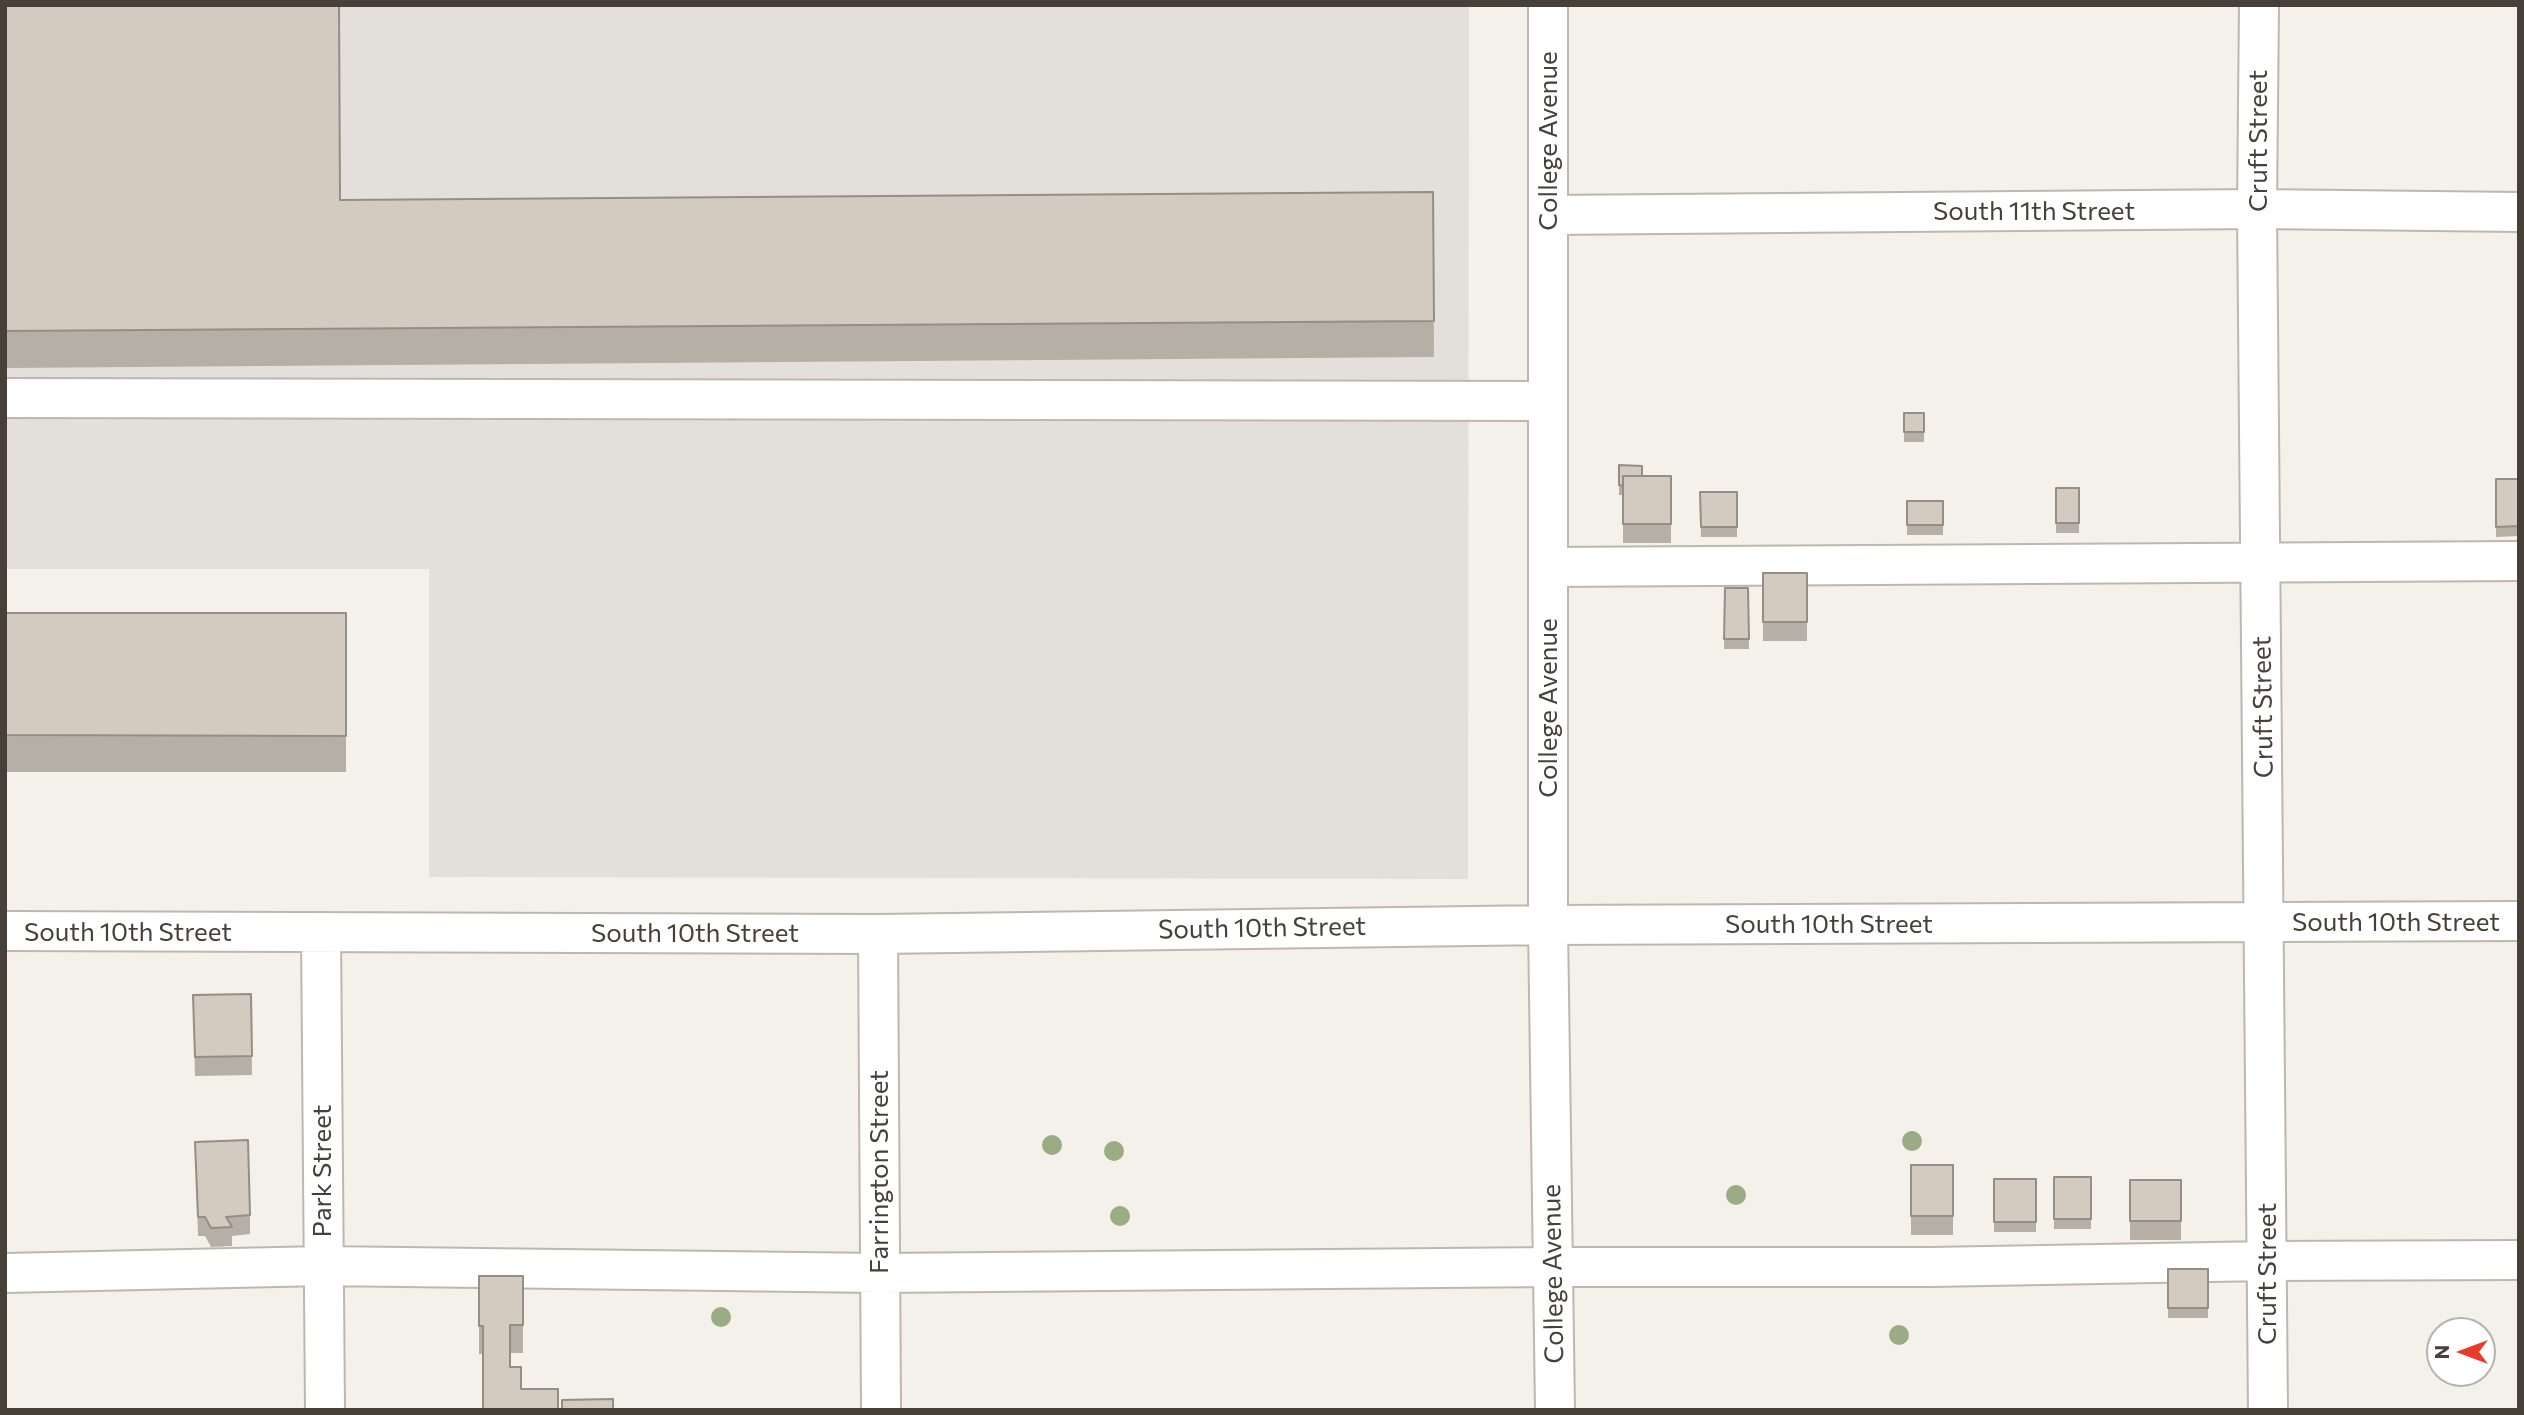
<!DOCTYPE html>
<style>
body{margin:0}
#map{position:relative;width:2524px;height:1415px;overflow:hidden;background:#f4f0ea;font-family:Commissioner,sans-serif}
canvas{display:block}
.frame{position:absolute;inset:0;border:7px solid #474038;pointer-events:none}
.north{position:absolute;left:2426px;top:1317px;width:70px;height:70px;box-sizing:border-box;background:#fff;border:2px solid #b5b3af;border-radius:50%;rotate:270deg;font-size:19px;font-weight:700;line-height:28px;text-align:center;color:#474038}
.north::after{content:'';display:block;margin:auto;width:24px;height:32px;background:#ea3b2a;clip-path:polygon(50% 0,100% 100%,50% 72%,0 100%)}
</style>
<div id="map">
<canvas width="2524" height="1415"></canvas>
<div class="frame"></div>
<div class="north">N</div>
</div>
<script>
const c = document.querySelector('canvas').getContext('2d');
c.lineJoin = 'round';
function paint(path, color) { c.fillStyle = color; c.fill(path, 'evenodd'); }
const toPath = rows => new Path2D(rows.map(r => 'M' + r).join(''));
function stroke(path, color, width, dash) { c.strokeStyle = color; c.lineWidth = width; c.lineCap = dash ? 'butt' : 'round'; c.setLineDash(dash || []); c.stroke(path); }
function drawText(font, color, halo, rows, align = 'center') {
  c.font = font + ' Commissioner,sans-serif'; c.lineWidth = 6; c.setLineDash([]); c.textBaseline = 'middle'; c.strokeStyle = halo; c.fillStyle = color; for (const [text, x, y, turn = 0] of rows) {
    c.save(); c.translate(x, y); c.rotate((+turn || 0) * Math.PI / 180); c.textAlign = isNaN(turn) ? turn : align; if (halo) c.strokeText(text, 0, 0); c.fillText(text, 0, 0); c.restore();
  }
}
paint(toPath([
 [5,5,1469,5,1468,879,429,877,429,569,5,569]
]), '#e3dfdb');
const minor = toPath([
 [1548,5,1548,925,1555,1410],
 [2259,5,2257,209,2268,1410],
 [1548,215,2257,209,2519,212],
 [5,398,1548,401],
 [1548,567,2519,561],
 [5,931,878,934,1548,925,2519,921],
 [321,932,325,1410],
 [878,934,881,1410],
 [5,1273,323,1266,880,1273,1553,1267,1931,1267,2267,1261,2519,1260]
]);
stroke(minor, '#bfb7ad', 42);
stroke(minor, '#fff', 38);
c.fillStyle = '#99ac83';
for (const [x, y] of [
 [1912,1141],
 [1052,1145],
 [1114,1151],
 [1736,1195],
 [1120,1216],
 [721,1317],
 [1899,1335]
]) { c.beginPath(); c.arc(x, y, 10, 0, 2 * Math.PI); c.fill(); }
paint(toPath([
 [5,5,340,200,1433,192,1434,357,5,368],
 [1904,413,1924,413,1924,442,1904,442],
 [1619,465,1642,476,1671,476,1671,543,1623,543,1623,495,1619,495],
 [2496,479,2519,479,2519,536,2496,537],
 [2056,488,2079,488,2079,533,2056,533],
 [1700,492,1737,492,1737,537,1701,537],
 [1907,501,1943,501,1943,535,1907,535],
 [1763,573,1807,573,1807,641,1763,641],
 [1725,588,1748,588,1749,649,1724,649],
 [5,613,346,613,346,772,5,772],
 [251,994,252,1075,195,1076,193,995],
 [195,1142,250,1215,250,1234,232,1236,232,1246,211,1247,205,1236,198,1236],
 [1911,1165,1953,1165,1953,1235,1911,1235],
 [2054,1177,2091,1177,2091,1229,2054,1229],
 [1994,1179,2036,1179,2036,1232,1994,1232],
 [2130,1180,2181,1180,2181,1240,2130,1240],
 [2168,1269,2208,1269,2208,1318,2168,1318],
 [479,1276,523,1276,523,1353,510,1353,483,1410,483,1354,479,1354]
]), '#b6afa5');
const building = toPath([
 [5,5,339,5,340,200,1433,192,1434,321,5,331,5,5],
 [1904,413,1924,413,1924,432,1904,432,1904,413],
 [1619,465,1642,466,1642,476,1623,476,1623,486,1619,485,1619,465],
 [1623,476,1671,476,1671,524,1623,524,1623,476],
 [2496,479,2519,479,2519,526,2496,527,2496,479],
 [2056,488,2079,488,2079,523,2056,523,2056,488],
 [1700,492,1737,492,1737,527,1701,527,1700,492],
 [1907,501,1943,501,1943,525,1907,525,1907,501],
 [1763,573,1807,573,1807,622,1763,622,1763,573],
 [1725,588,1748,588,1749,639,1724,639,1725,588],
 [5,613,346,613,346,736,5,735,5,613],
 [251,994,252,1056,195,1057,193,995,251,994],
 [248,1140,250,1215,226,1217,232,1227,211,1228,205,1217,198,1217,195,1142,248,1140],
 [1911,1165,1953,1165,1953,1216,1911,1216,1911,1165],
 [2054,1177,2091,1177,2091,1219,2054,1219,2054,1177],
 [1994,1179,2036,1179,2036,1222,1994,1222,1994,1179],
 [2130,1180,2181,1180,2181,1221,2130,1221,2130,1180],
 [2168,1269,2208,1269,2208,1308,2168,1308,2168,1269],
 [479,1276,523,1276,523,1325,510,1325,510,1367,521,1367,521,1389,558,1389,558,1410,483,1410,483,1326,479,1326,479,1276],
 [613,1399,613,1410,562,1410,562,1400,613,1399]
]);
paint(building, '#d4cbc0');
stroke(building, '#948e86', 2);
drawText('26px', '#474038', '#fff', [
 ["College Avenue",1548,141,-90],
 ["Cruft Street",2258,141,-90],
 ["South 11th Street",2034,211],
 ["Cruft Street",2263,707,-91],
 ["College Avenue",1548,708,-90],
 ["South 10th Street",2396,922],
 ["South 10th Street",1829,924],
 ["South 10th Street",1262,928,-1],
 ["South 10th Street",128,932],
 ["South 10th Street",695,933],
 ["Park Street",322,1171,-90],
 ["Farrington Street",879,1172,-90],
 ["College Avenue",1553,1274,-91],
 ["Cruft Street",2267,1274,-90]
]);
</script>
